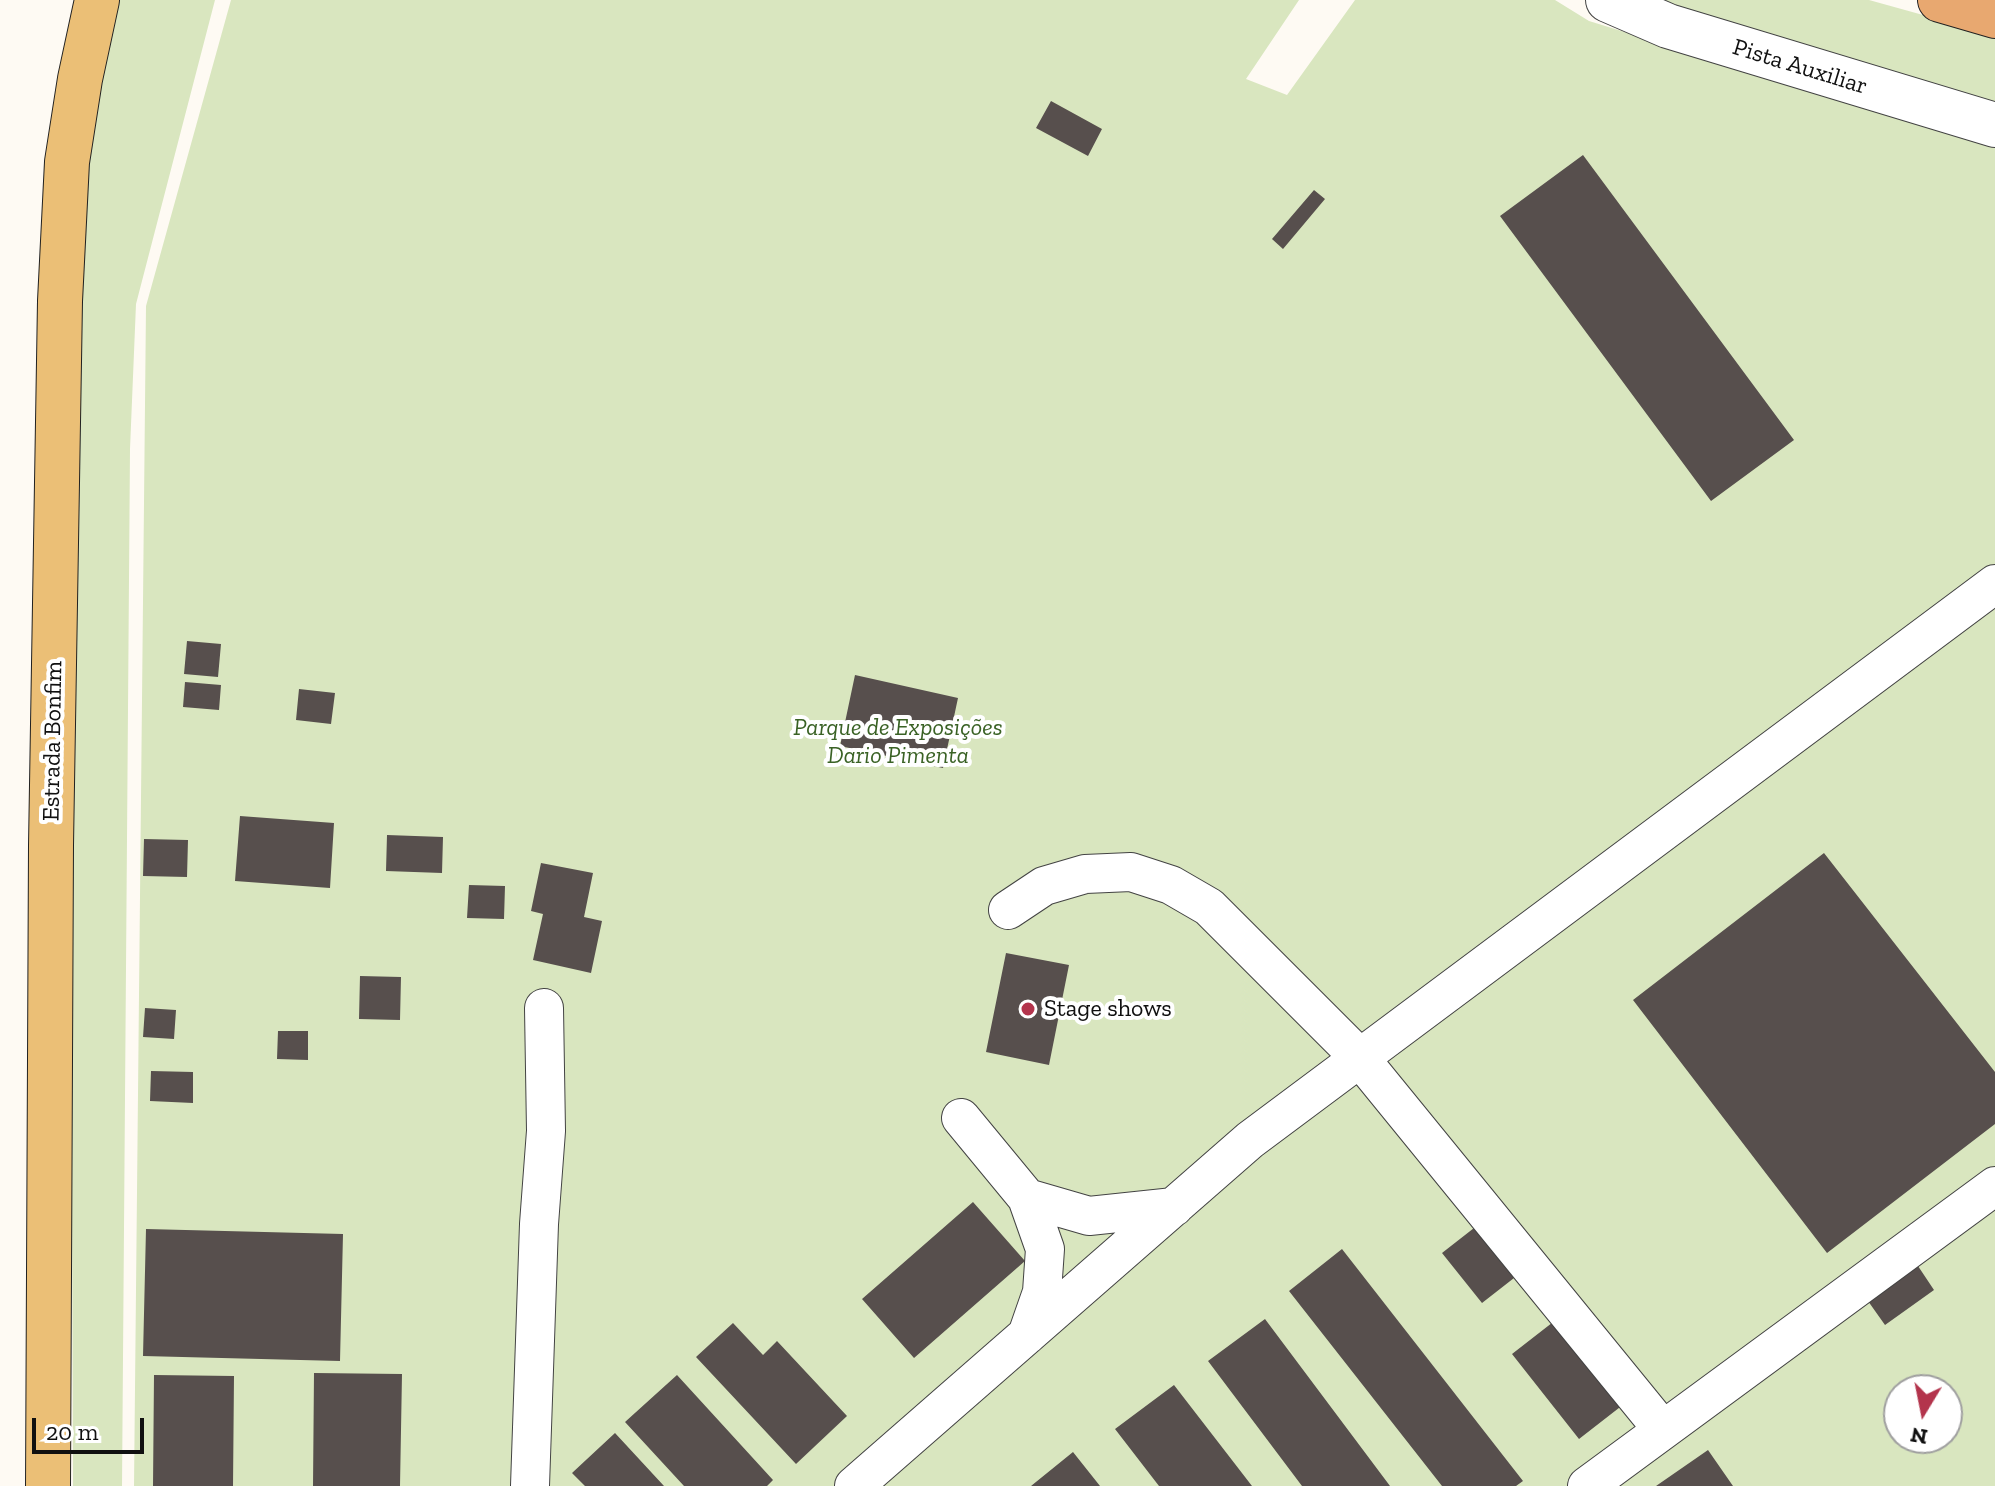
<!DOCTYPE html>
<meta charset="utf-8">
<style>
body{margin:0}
#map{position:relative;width:1995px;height:1486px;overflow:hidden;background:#fefaf3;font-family:"Zilla Slab",serif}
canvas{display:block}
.north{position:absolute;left:1883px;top:1374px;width:80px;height:80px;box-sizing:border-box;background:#fff;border:2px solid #9f9f9f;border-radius:50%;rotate:190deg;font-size:22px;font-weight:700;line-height:32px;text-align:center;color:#101010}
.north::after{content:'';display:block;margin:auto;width:28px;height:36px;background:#b3344c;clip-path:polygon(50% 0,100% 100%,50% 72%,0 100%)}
.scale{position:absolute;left:32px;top:1418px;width:112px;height:36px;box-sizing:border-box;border:4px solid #101010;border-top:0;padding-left:10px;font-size:24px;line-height:28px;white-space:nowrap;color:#101010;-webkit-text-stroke:6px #fff;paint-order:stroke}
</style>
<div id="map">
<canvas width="1995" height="1486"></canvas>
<div class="north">N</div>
<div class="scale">20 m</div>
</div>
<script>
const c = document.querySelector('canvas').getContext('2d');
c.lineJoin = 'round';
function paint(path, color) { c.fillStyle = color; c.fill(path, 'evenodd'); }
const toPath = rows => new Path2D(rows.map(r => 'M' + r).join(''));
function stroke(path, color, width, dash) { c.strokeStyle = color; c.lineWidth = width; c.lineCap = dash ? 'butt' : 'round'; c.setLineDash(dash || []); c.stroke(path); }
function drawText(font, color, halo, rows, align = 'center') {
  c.font = font + ' "Zilla Slab",serif'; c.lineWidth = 8; c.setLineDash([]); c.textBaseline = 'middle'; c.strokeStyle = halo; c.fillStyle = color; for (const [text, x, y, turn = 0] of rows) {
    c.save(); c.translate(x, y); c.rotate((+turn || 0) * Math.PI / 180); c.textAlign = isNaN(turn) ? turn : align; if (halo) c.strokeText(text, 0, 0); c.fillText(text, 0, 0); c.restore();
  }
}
paint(toPath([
 [118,0,215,0,136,304,130,449,122,1486,73,1486,70,680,76,413,88,143],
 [231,0,1299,0,1246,79,1287,95,1355,0,1555,0,1589,21,1995,146,1995,1486,134,1486,146,306],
 [1899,1390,1947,1390,1947,1438,1899,1438],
 [1651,0,1869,0,1995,35,1995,107]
]), '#d9e6bf');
paint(toPath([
 [1051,101,1102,129,1088,156,1036,128],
 [1583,155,1794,440,1711,501,1500,216],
 [1314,190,1325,199,1283,249,1272,239],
 [187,641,221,644,218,677,184,674],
 [855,675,958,698,943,768,840,746],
 [185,682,221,685,219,710,183,707],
 [299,689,335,693,331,724,296,720],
 [240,816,334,823,330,888,235,881],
 [387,835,443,837,442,873,386,871],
 [144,839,188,840,187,877,143,876],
 [1824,853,1995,1072,1995,1124,1827,1253,1633,1000],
 [541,863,593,873,584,917,602,921,591,973,533,960,543,914,531,911],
 [469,885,505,886,504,919,467,918],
 [1006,953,1069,965,1049,1065,986,1052],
 [360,976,401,977,400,1020,359,1019],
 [145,1008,176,1010,174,1039,143,1037],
 [278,1031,308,1031,308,1060,277,1059],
 [151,1071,193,1072,193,1103,150,1101],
 [973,1202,1025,1261,914,1358,862,1299],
 [1474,1228,1514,1278,1482,1303,1442,1253],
 [146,1229,343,1234,340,1361,143,1356],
 [1342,1249,1523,1481,1516,1486,1442,1486,1289,1291],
 [1918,1266,1934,1290,1885,1325,1868,1301],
 [1265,1319,1390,1486,1302,1486,1208,1361],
 [1557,1319,1624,1404,1579,1439,1512,1354],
 [733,1323,763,1355,777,1341,847,1416,796,1464,696,1357],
 [314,1373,402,1374,400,1486,313,1486],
 [154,1375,234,1376,233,1486,153,1486],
 [677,1375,773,1480,767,1486,684,1486,625,1422],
 [1174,1385,1252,1486,1159,1486,1115,1429],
 [615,1433,664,1486,585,1486,572,1473],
 [1708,1450,1733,1486,1656,1486],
 [1073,1452,1100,1486,1031,1486]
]), '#574f4d');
const minor = toPath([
 [1008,910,1044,886,1085,874,1131,872,1171,885,1209,907,1359,1057,1663,1430],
 [961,1118,1027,1198,1045,1249,1042,1292,1027,1335],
 [1027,1198,1089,1216,1174,1207],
 [530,1486,539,1224,546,1131,544,1008],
 [854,1486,1250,1140,1995,584],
 [1587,1486,1995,1186]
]);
const tertiary = toPath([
 [1608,0,1668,26,1995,125]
]);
const primary = toPath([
 [48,1486,51,845,60,301,67,162,80,79,97,0]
]);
const trunk = toPath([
 [1940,0,1995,16]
]);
stroke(minor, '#434343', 40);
stroke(tertiary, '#434343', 46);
stroke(primary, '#212121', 46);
stroke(trunk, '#212121', 46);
stroke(minor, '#fff', 38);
stroke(tertiary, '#fff', 44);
stroke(primary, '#ebbf76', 44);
stroke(trunk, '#e8a870', 44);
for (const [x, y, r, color] of [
 [1028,1009,8,"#b3344c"]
]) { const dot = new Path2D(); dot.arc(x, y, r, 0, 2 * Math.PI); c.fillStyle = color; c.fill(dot); stroke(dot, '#fff', 3); }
drawText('24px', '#101010', '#fff', [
 ["Pista Auxiliar",1800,67,17],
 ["Estrada Bonfim",53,741,-89]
]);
drawText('italic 24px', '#3a6225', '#fff', [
 ["Parque de Exposições",898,728],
 ["Dario Pimenta",898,756]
]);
drawText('24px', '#101010', '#fff', [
 ["Stage shows",1044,1009]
], 'left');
</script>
